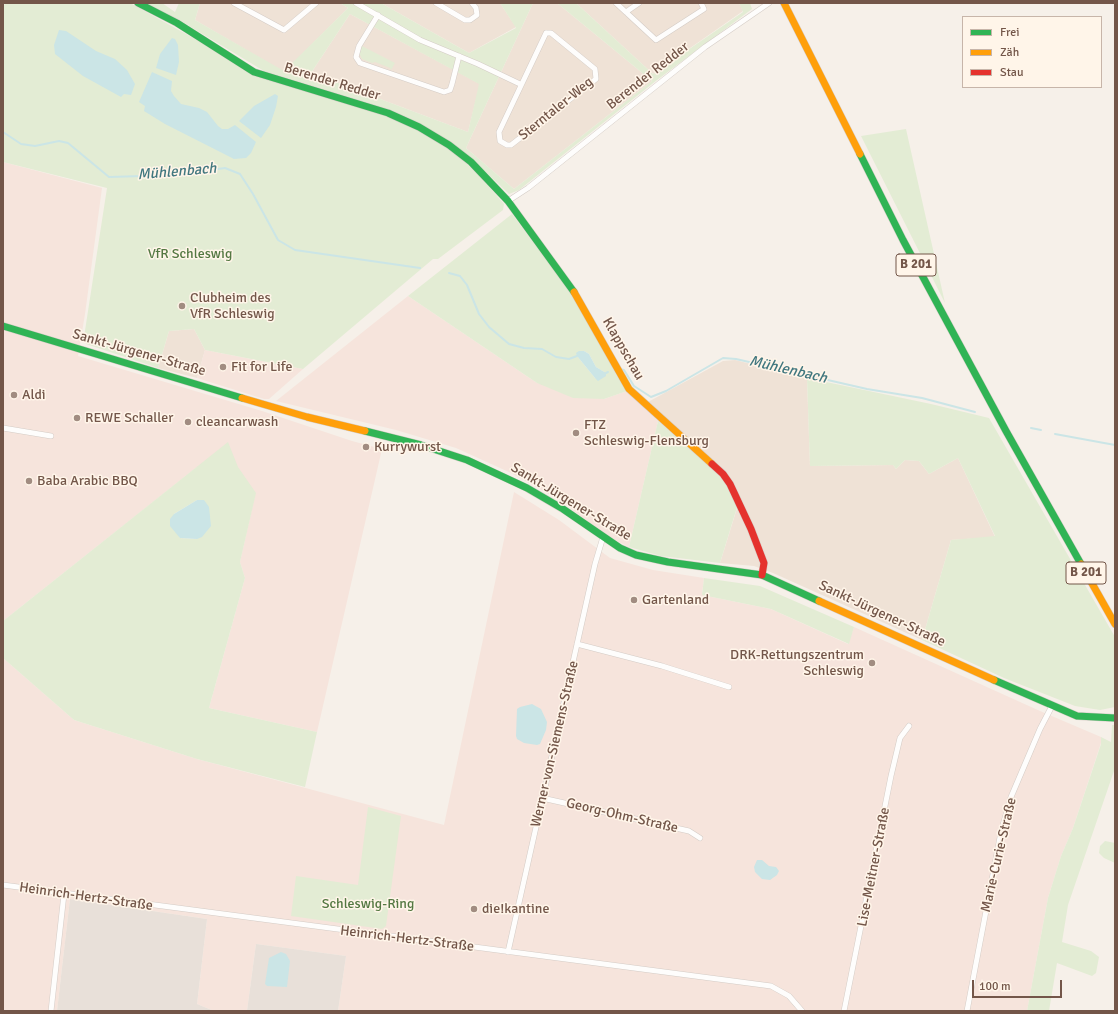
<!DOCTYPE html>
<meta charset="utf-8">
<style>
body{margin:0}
#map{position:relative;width:1118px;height:1014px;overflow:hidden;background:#f6f0e9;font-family:Signika,sans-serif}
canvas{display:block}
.frame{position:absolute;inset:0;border:4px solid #735649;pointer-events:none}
.legend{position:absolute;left:962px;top:16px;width:140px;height:72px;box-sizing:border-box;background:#fff5e9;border:1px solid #c7b5a9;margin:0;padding:5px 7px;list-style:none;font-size:12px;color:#735649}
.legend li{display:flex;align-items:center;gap:8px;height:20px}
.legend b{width:20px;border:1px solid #c7b5a9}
.scale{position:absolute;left:972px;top:980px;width:90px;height:18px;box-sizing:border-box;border:2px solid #735649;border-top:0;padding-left:5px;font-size:12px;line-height:14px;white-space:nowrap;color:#735649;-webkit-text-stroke:3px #fff5e9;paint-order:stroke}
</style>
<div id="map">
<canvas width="1118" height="1014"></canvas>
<div class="frame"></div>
<ul class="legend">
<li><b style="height:5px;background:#30b455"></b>Frei</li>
<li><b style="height:5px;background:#ff9f0a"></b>Zäh</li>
<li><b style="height:5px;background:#e5322d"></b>Stau</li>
</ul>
<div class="scale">100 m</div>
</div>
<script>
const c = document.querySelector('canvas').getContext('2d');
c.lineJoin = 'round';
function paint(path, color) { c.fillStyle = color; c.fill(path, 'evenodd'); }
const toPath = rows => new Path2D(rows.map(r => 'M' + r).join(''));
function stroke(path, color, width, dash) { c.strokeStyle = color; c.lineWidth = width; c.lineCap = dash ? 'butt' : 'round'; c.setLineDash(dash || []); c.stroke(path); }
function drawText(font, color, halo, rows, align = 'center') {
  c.font = font + ' Signika,sans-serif'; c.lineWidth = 3; c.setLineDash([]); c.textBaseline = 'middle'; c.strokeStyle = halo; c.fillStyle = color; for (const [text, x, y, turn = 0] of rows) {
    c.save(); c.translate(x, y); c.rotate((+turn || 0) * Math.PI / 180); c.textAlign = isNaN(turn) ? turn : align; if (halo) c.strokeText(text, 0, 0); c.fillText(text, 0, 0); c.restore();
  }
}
paint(toPath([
 [200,3,340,3,348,8,284,72,195,20],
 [381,3,500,3,516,27,469,53],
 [533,3,557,3,652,81,514,189,466,148],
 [576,3,739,3,743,11,653,74],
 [350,14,480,84,468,132,311,73],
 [194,329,205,350,197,378,158,368,169,331],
 [735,360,807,378,810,466,893,465,896,469,905,460,919,461,929,474,958,458,995,537,951,540,922,640,773,573,754,566,720,563,738,505,719,475,644,408,648,402,723,361]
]), '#efe2d6');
paint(toPath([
 [3,162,102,188,85,314,78,356,262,411,352,441,382,449,317,732,209,708,245,578,240,562,255,495,197,467,3,621],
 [408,296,537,383,604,399,627,391,658,421,629,547,605,535,561,501,511,473,456,448,396,430,276,401],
 [205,350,303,369,269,399,264,399,197,378],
 [514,492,559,520,610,558,653,570,704,578,702,595,771,609,848,644,854,627,1040,711,1101,737,1101,743,1073,828,1061,856,1048,898,1027,1011,338,1011,346,956,256,944,247,1011,214,1011,197,1004,207,919,70,899,57,1011,3,1011,3,658,74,720,197,759,444,825]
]), '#f6e4dc');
paint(toPath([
 [70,899,207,919,197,1004,214,1011,57,1011],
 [256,944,346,956,338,1011,247,1011]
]), '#e8e0d9');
paint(toPath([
 [5,3,130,3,215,50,254,76,372,110,401,121,431,138,455,153,478,174,504,204,503,210,438,259,433,259,303,369,205,350,194,329,169,331,158,368,86,344,84,337,107,188,3,162,3,8],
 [145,3,162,3,175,12,179,3,200,3,195,20,284,71,348,8,340,3,381,3,469,53,516,28,500,3,533,3,466,148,514,189,652,81,557,3,576,3,653,74,743,12,739,3,750,3,752,9,657,80,519,190,509,194,473,160,409,118,381,107,264,71,181,21],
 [350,14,479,84,468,132,311,73],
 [362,46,395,63,391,70,390,68,375,62,372,63,362,59,359,53],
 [906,129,945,303,861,136],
 [512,214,568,289,603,349,617,376,627,391,604,399,573,398,537,383,408,296],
 [584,351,589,354,596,367,604,372,595,378,577,356],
 [807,378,931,404,989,418,1115,637,1115,707,1100,710,1075,706,1004,678,922,640,951,540,995,536,958,458,929,474,919,461,905,460,896,469,893,465,810,466],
 [658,421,719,475,729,487,738,504,720,563,661,556,629,547],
 [228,442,238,467,256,493,240,562,245,578,209,708,317,732,305,787,197,759,74,720,3,658,3,621],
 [197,500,204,500,197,539,180,538,174,514],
 [704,578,760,586,854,627,849,644,771,609,702,595],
 [1112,725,1115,725,1115,768,1068,905,1062,942,1091,951,1099,957,1096,973,1092,976,1057,963,1049,1011,1027,1011,1048,898,1061,856,1073,828,1101,744,1101,737,1111,742],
 [368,807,401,816,386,926,382,929,291,916,296,876,358,885],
 [1105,841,1115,843,1115,863,1104,858,1099,853,1100,846]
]), '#e3ecd4');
paint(toPath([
 [59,30,66,31,96,51,115,59,127,70,135,84,131,95,124,94,121,97,83,76,55,54,54,45],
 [172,38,175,39,178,45,179,62,176,75,156,68,160,54],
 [152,72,172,81,171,91,174,96,181,104,199,108,207,112,218,126,222,129,228,129,235,125,256,142,251,153,246,158,234,159,165,124,144,111,145,106,139,102],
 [275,94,278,96,276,107,270,125,261,138,239,121,254,106],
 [579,351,584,351,589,354,596,367,606,373,606,376,598,381,595,378,577,356,576,353],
 [197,500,204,500,209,507,211,526,202,537,197,539,180,538,170,526,170,519,174,514],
 [532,704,541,709,547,722,546,730,540,744,537,745,524,743,517,739,516,736,517,709,520,707],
 [757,860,762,860,769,866,776,867,779,871,777,875,770,880,762,879,755,872,754,867],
 [281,952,286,954,290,961,287,987,267,986,265,984,269,958]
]), '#cbe5e6');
stroke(toPath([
 [3,132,21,144,35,146,59,141,68,143,109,177,176,175,225,168,240,174,253,194,278,240,295,250,420,268],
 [449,273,460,276,467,285,479,314,489,327,509,344,524,348,542,349,556,357,569,359,577,356],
 [620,369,624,370,634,386,651,397,666,391,723,358,736,359,867,389,922,398,975,412],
 [606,373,608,372],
 [1031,428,1041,430],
 [1055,434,1115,445]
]), '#cbe5e6', 2);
const street = toPath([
 [234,3,284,30,316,3],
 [356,3,420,40,478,64,520,84],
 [436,3,465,20,470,20,477,15,476,8,472,3],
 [616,3,656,40,704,9,701,3],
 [626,12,639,3],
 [378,15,359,46,356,57,360,63,444,92,450,90,452,84,459,56],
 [546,33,551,33,595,69,596,79,511,145,507,145,500,141,499,132,546,33],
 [508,201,528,188,705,47,769,3],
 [3,428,51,436],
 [577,644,662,666,729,687],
 [542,798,689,831,700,838],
 [3,885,771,986,789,996,802,1011],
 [508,952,595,564,603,537],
 [51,1011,64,894],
 [844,1011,891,776,900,738,909,726],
 [967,1011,1001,832,1011,797,1040,729,1052,706]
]);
const fast = toPath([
 [138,3,177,23,254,72,388,113,419,127,449,145,471,162,508,201,574,292],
 [860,154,903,240,1006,431,1081,564],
 [3,326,242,398],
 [365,431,421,445,467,460,527,488,563,509,620,548,636,555,668,562,762,575,819,601],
 [994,680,1077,716,1115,718]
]);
const slow = toPath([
 [784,3,860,154],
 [574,292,629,389,712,464],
 [242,398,307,417,365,431],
 [1081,564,1115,624],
 [819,601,994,680]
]);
const jam = toPath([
 [712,464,723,474,730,484,751,529,764,563,762,575]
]);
stroke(street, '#d4ccc6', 6);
stroke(fast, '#d5ccc6', 8);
stroke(slow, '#d5ccc6', 8);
stroke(jam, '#d5ccc6', 8);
stroke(street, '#fefdfc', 5);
stroke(fast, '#30b455', 7);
stroke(slow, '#ff9f0a', 7);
stroke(jam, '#e5322d', 7);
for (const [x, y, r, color] of [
 [182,306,4,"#a18c81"],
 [223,367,4,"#a18c81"],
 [14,395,4,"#a18c81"],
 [77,418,4,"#a18c81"],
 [188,422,4,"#a18c81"],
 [576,433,4,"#a18c81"],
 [366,447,4,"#a18c81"],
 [29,481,4,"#a18c81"],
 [634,600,4,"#a18c81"],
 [872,663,4,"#a18c81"],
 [474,909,4,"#a18c81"]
]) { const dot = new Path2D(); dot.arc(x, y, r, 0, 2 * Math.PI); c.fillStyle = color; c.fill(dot); stroke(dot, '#fff5e9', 1.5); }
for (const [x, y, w] of [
 [916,265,40],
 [1086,573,40]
]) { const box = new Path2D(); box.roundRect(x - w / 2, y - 11, w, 22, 3); c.fillStyle = '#fff5e9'; c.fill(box); stroke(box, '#735649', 1); }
drawText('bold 13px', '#735649', null, [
 ["B 201",916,265],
 ["B 201",1086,573]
]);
drawText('14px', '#735649', '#fff5e9', [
 ["Berender Redder",648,76,-38],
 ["Berender Redder",332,82,17],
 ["Sterntaler-Weg",556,109,-39],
 ["Klappschau",623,349,60],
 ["Sankt-Jürgener-Straße",139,353,16],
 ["Sankt-Jürgener-Straße",571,502,31],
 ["Sankt-Jürgener-Straße",882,614,25],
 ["Werner-von-Siemens-Straße",555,744,-77],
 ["Georg-Ohm-Straße",622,816,13],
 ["Marie-Curie-Straße",999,855,-77],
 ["Lise-Meitner-Straße",874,867,-79],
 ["Heinrich-Hertz-Straße",86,897,8],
 ["Heinrich-Hertz-Straße",407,939,7]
]);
drawText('14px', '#547842', '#fff5e9', [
 ["VfR Schleswig",190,254],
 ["Schleswig-Ring",368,904]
]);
drawText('14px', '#735649', '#fff5e9', [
 ["Clubheim des",190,298],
 ["VfR Schleswig",190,314],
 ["Fit for Life",231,367],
 ["Aldi",22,395],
 ["REWE Schaller",85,418],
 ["cleancarwash",196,422],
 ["FTZ",584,425],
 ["Schleswig-Flensburg",584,441],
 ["Kurrywurst",374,447],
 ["Baba Arabic BBQ",37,481],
 ["Gartenland",642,600],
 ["DRK-Rettungszentrum",864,655,"right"],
 ["Schleswig",864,671,"right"],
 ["die!kantine",482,909]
], 'left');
drawText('italic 15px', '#41777f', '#fff5e9', [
 ["Mühlenbach",177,172,-5],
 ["Mühlenbach",788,370,13]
]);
</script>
